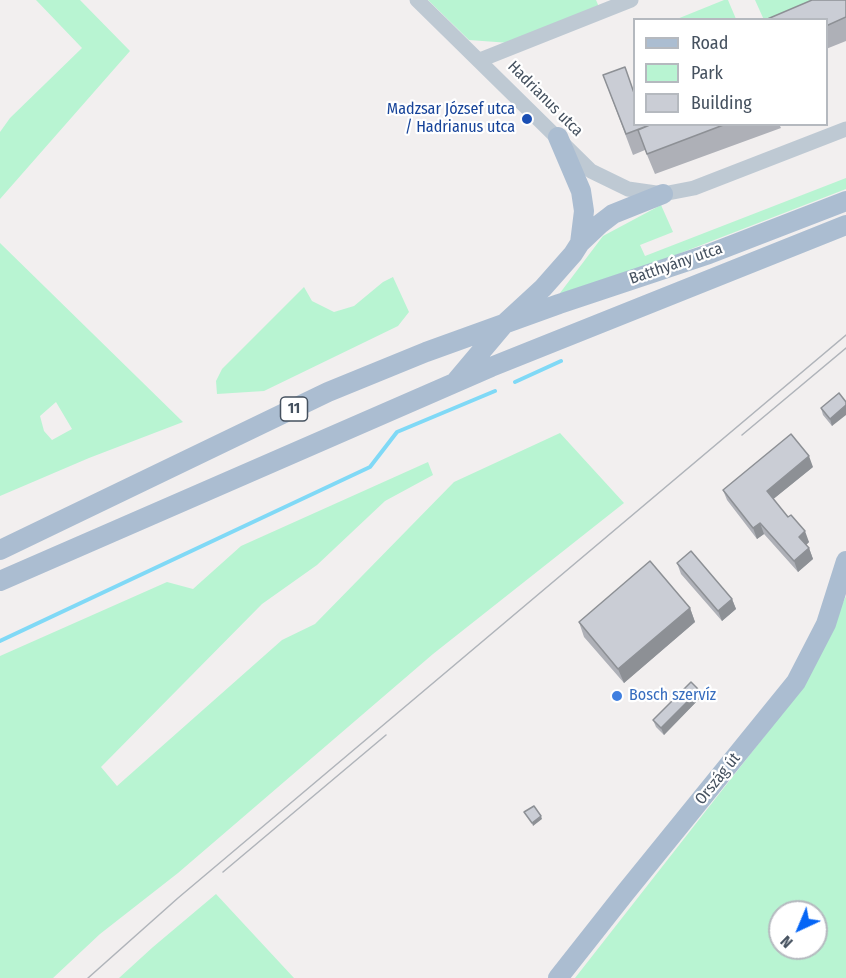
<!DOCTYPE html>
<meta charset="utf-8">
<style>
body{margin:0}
#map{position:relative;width:846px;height:978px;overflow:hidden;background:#f2efef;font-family:"Fira Sans Condensed",sans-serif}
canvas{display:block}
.legend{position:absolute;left:633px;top:18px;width:195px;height:108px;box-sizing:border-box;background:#fff;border:2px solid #b5b9bf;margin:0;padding:8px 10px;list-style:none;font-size:18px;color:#45515f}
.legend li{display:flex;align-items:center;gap:12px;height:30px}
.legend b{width:30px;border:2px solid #b5b9bf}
.north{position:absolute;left:768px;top:900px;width:60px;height:60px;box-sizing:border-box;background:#fff;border:2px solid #b5b9bf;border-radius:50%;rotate:224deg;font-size:16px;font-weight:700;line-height:24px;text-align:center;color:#45515f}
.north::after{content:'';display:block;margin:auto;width:21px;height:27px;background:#0465f6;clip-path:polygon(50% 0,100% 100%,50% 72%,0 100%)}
</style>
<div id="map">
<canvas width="846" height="978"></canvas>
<ul class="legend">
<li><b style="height:8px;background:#abbdd1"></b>Road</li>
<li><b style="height:16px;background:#b8f4d2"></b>Park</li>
<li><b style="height:16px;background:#cacdd5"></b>Building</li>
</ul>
<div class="north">N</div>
</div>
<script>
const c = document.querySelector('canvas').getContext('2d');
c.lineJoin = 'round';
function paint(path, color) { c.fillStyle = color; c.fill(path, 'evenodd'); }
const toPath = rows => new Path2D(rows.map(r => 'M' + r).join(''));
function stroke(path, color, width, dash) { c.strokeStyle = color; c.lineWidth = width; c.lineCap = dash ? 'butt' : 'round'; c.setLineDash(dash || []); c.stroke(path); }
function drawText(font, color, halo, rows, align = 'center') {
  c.font = font + ' "Fira Sans Condensed",sans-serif'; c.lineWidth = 4.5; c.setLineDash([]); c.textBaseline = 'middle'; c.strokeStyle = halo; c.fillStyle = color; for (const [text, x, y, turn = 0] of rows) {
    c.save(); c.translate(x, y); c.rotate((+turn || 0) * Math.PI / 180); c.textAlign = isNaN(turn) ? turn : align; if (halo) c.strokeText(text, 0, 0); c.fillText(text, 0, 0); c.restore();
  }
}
paint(toPath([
 [36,0,80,0,130,51,0,199,0,132,10,118,82,48],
 [428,0,596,0,599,7,510,43,469,40],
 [724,0,728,0,736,19,677,19],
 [755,0,819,0,780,19,764,20],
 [846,178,846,189,562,299,560,293,603,236,661,205,673,232,640,245,645,256],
 [0,243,183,422,89,458,0,496],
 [56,402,72,429,52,440,44,431,40,416],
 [393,277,409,312,398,326,264,391,217,394,216,381,222,369,304,287,312,301,334,312,354,306,383,282],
 [560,433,624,503,433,654,178,873,100,934,53,978,0,978,0,656,167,582,193,589,241,546,428,462,433,475,385,501,317,565,262,604,101,767,117,786,282,640,315,624,454,482],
 [846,596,846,978,575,978,806,683],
 [780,912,816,912,816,948,780,948],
 [216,894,294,978,119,978,153,947]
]), '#b8f4d2');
stroke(toPath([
 [515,382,561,361],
 [0,641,370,467,397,432,495,391]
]), '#80d9f6', 4);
stroke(toPath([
 [417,0,591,171,628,189,663,194,694,188,846,129],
 [480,60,631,0]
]), '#bec9d3', 15);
stroke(toPath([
 [558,137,581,191,584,211,580,243],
 [457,380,505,323,543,288,573,254,580,243,600,224,613,214,663,194],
 [0,550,328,392,426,352,559,304,709,254,846,201],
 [0,581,491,367,846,225],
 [558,978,625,893,796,682,826,624,846,561]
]), '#abbdd1', 20);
stroke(toPath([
 [742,435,846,348],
 [223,872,386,735],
 [88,978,178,898,846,335]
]), '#b0b4ba', 1.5);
paint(toPath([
 [846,0,846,41,826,49,826,20],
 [603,75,647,126,652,124,779,124,781,128,655,174,645,150,633,155],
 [846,402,832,426,823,415,821,408],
 [813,467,773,499,788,517,809,542,806,545,809,548,813,559,798,572,764,534,757,539,727,500,723,490],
 [677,563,732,599,736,609,722,621,681,574],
 [690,608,695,622,624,683,584,637,579,622],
 [699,690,701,697,664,735,656,727,653,720]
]), '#aeb0b7');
paint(toPath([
 [846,405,846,415,832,426,830,419],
 [809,456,813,467,771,501,767,491],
 [760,523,764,534,757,539,753,528],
 [805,531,809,542,803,548,799,537],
 [809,548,813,559,798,572,794,561],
 [732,599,736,609,722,621,718,611],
 [690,608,695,622,624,683,618,669],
 [699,690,701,697,664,735,661,728],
 [541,816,542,819,533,826,532,823]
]), '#8d9095');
const building = toPath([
 [812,0,846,0,846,17,826,26,826,20,765,20,812,0],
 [625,67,634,93,634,124,646,124,647,126,626,134,603,75,625,67],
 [652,124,726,124,647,154,638,130,652,124],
 [839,393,846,402,846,405,830,419,821,408,839,393],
 [791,434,809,456,767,491,788,517,791,515,805,531,799,537,809,548,794,561,760,523,753,528,723,490,791,434],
 [691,551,732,599,718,611,677,563,691,551],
 [650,561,690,608,618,669,579,622,650,561],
 [691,682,699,690,661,728,653,720,691,682],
 [534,806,541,816,532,823,524,812,534,806]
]);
paint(building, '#cacdd5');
stroke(building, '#8d9095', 1.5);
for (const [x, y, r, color] of [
 [527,119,6,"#1a4fb4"],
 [617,696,6,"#3f7fe0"]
]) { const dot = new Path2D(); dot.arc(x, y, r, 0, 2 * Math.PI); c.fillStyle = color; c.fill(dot); stroke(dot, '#fff', 2); }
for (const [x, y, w] of [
 [294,409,27]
]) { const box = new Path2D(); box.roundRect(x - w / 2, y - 12, w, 24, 4.5); c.fillStyle = '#fff'; c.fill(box); stroke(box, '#45515f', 1.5); }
drawText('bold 15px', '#45515f', null, [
 ["11",294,409]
]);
drawText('16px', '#45515f', '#fff', [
 ["Hadrianus utca",545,99,45],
 ["Batthyány utca",676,264,-19],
 ["Ország út",718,779,-51]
]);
drawText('16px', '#164399', '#fff', [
 ["Madzsar József utca",515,110],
 ["/ Hadrianus utca",515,128]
], 'right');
drawText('16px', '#366cbe', '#fff', [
 ["Bosch szervíz",629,696]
], 'left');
</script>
